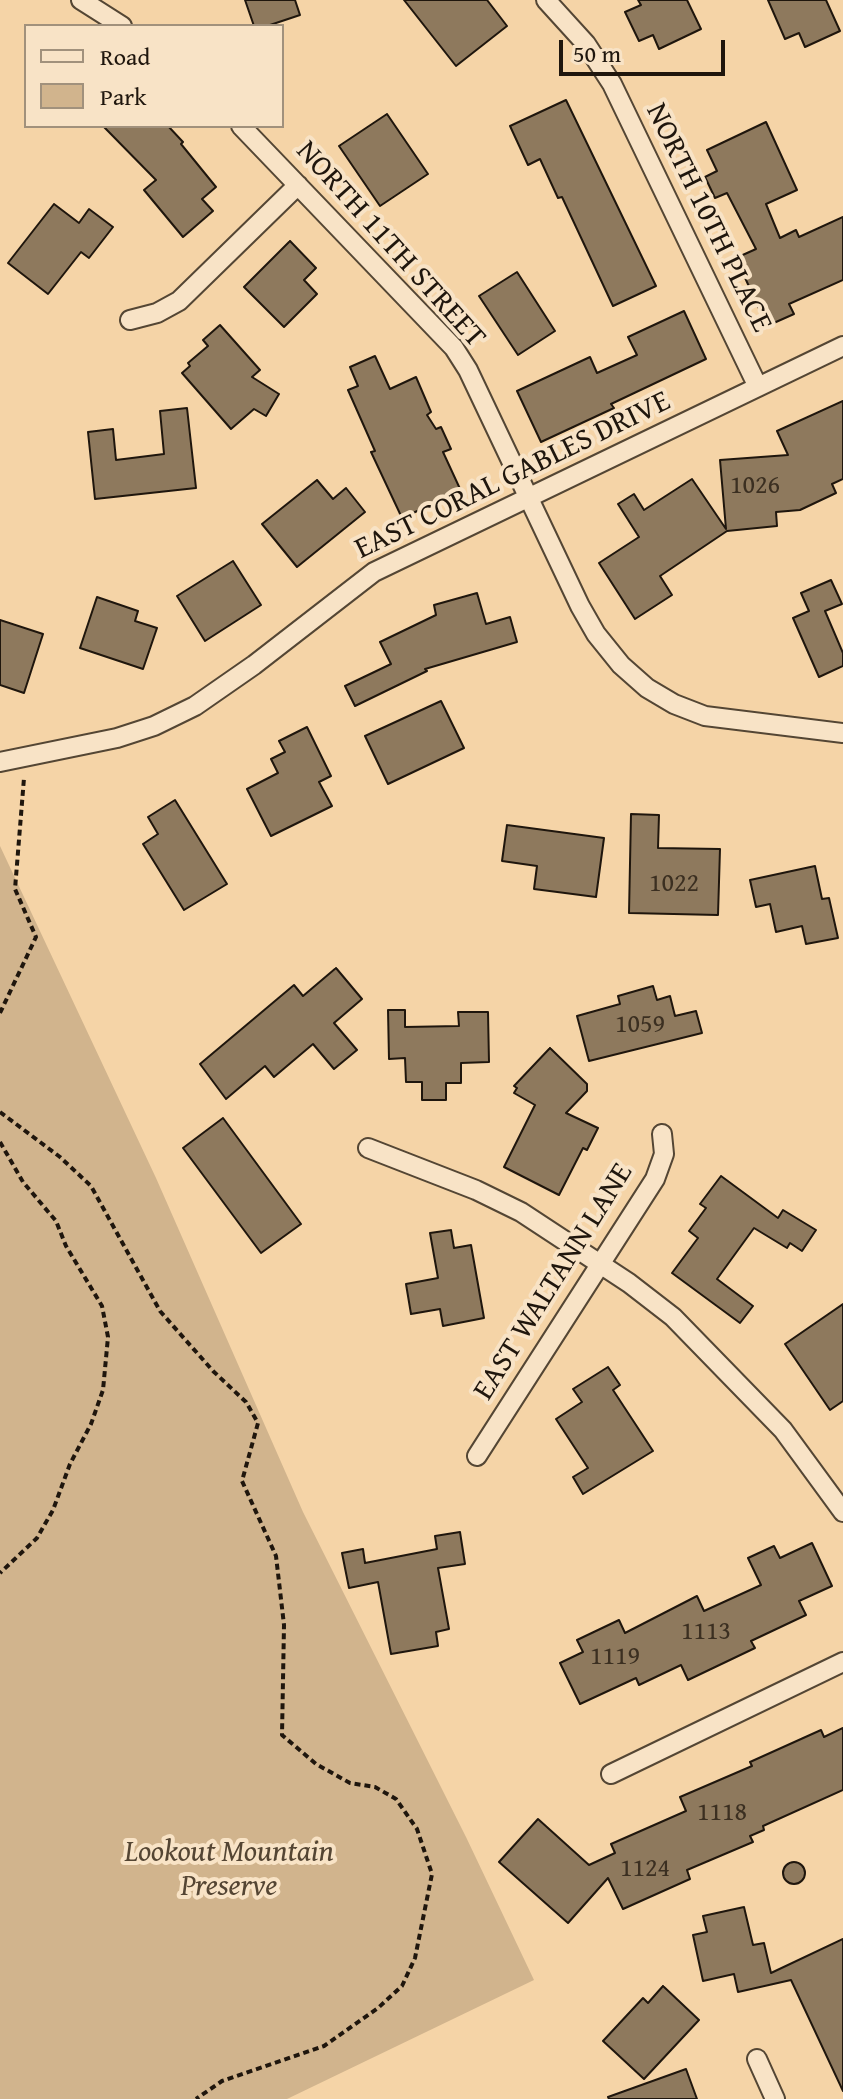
<!DOCTYPE html>
<style>
body{margin:0}
#map{position:relative;width:843px;height:2099px;overflow:hidden;background:#f5d4a7;font-family:"Gentium Book Plus",serif}
canvas{display:block}
.legend{position:absolute;left:24px;top:24px;width:260px;height:104px;box-sizing:border-box;background:#f8e3c6;border:2px solid #a1917c;margin:0;padding:10px 14px;list-style:none;font-size:24px;color:#1f160d}
.legend li{display:flex;align-items:center;gap:16px;height:40px}
.legend b{width:40px;border:2px solid #a1917c}
.scale{position:absolute;left:559px;top:40px;width:166px;height:36px;box-sizing:border-box;border:4px solid #1f160d;border-top:0;padding-left:10px;font-size:24px;line-height:28px;white-space:nowrap;color:#1f160d;-webkit-text-stroke:6px #f8e3c6;paint-order:stroke}
</style>
<div id="map">
<canvas width="843" height="2099"></canvas>
<ul class="legend">
<li><b style="height:10px;background:#f8e3c6"></b>Road</li>
<li><b style="height:22px;background:#d1b48d"></b>Park</li>
</ul>
<div class="scale">50 m</div>
</div>
<script>
const c = document.querySelector('canvas').getContext('2d');
c.lineJoin = 'round';
function paint(path, color) { c.fillStyle = color; c.fill(path, 'evenodd'); }
const toPath = rows => new Path2D(rows.map(r => 'M' + r).join(''));
function stroke(path, color, width, dash) { c.strokeStyle = color; c.lineWidth = width; c.lineCap = dash ? 'butt' : 'round'; c.setLineDash(dash || []); c.stroke(path); }
function drawText(font, color, halo, rows, align = 'center') {
  c.font = font + ' "Gentium Book Plus",serif'; c.lineWidth = 8; c.setLineDash([]); c.textBaseline = 'middle'; c.strokeStyle = halo; c.fillStyle = color; for (const [text, x, y, turn = 0] of rows) {
    c.save(); c.translate(x, y); c.rotate((+turn || 0) * Math.PI / 180); c.textAlign = isNaN(turn) ? turn : align; if (halo) c.strokeText(text, 0, 0); c.fillText(text, 0, 0); c.restore();
  }
}
paint(toPath([
 [0,846,156,1178,303,1512,466,1837,534,1980,287,2099,0,2099]
]), '#d1b48d');
const building = toPath([
 [245,0,295,0,300,15,267,26,254,26,245,0],
 [404,0,487,0,507,26,456,66,404,0],
 [638,0,687,0,701,29,659,49,653,35,639,41,625,12,641,5,638,0],
 [768,0,826,0,840,31,805,47,799,33,785,39,768,0],
 [566,100,656,286,613,306,562,197,558,198,540,159,528,165,510,126,566,100],
 [387,114,428,174,380,206,339,146,387,114],
 [766,122,797,190,766,204,780,238,796,230,799,237,843,217,843,280,789,304,794,314,767,326,736,258,756,249,727,193,715,198,705,177,717,171,707,150,766,122],
 [103,126,168,126,183,142,181,144,216,187,202,199,213,211,183,237,144,190,156,180,103,126],
 [54,204,79,223,89,209,113,227,89,258,81,252,48,294,8,263,54,204],
 [290,241,316,268,304,280,317,294,284,327,244,287,290,241],
 [517,272,555,331,518,355,479,296,517,272],
 [684,311,706,359,611,404,614,408,541,442,517,391,590,357,597,373,637,355,628,337,684,311],
 [220,325,260,370,252,377,279,394,266,416,254,409,231,429,182,373,190,366,188,363,208,346,203,340,220,325],
 [375,356,390,389,416,377,431,412,427,415,436,429,441,427,451,449,443,452,461,491,402,518,371,452,375,451,348,390,358,386,350,367,375,356],
 [843,401,843,479,832,484,836,493,800,510,776,512,777,526,727,531,660,576,672,595,635,619,599,563,639,537,618,504,634,494,644,510,692,479,726,529,720,460,788,455,777,431,843,401],
 [187,408,196,488,95,499,88,432,113,429,116,460,164,454,160,411,187,408],
 [317,480,333,499,346,488,365,512,297,567,262,524,317,480],
 [233,561,261,605,205,641,177,596,233,561],
 [831,580,842,604,825,611,843,653,843,666,819,677,793,618,809,611,801,593,831,580],
 [477,593,486,624,510,617,517,642,425,669,427,671,355,706,345,686,391,664,380,642,436,615,434,605,477,593],
 [97,597,138,611,135,621,157,628,143,669,80,648,97,597],
 [0,620,43,634,24,693,0,685,0,620],
 [441,701,464,748,388,784,365,736,441,701],
 [307,727,331,776,319,782,332,806,271,836,247,789,278,773,271,759,285,752,279,741,307,727],
 [175,800,227,884,184,910,143,844,158,834,148,817,175,800],
 [631,814,659,815,658,848,720,849,718,915,629,913,631,814],
 [507,825,604,838,596,897,534,889,537,866,502,861,507,825],
 [815,866,822,899,829,898,838,938,806,944,802,926,776,932,770,904,756,907,750,880,815,866],
 [336,968,362,999,334,1023,357,1050,334,1069,313,1044,274,1077,265,1066,226,1099,200,1064,294,985,303,996,336,968],
 [653,986,657,1000,670,996,675,1016,696,1011,702,1033,589,1061,577,1016,620,1004,618,996,653,986],
 [388,1010,405,1010,405,1027,459,1026,458,1012,488,1012,489,1062,461,1063,461,1083,446,1083,446,1100,422,1100,422,1082,406,1082,405,1058,389,1059,388,1010],
 [550,1048,587,1084,587,1091,566,1113,598,1128,587,1150,583,1148,559,1195,504,1167,535,1105,514,1093,517,1088,514,1086,550,1048],
 [223,1118,301,1224,261,1253,183,1148,223,1118],
 [721,1176,778,1218,783,1210,816,1230,802,1251,790,1243,787,1248,754,1228,717,1279,753,1306,740,1323,672,1273,698,1238,689,1231,706,1208,700,1204,721,1176],
 [451,1230,454,1248,471,1245,484,1318,443,1326,440,1309,411,1314,406,1284,438,1278,430,1233,451,1230],
 [843,1304,843,1401,830,1410,785,1344,843,1304],
 [608,1367,620,1385,613,1390,653,1451,583,1494,573,1477,588,1468,556,1419,582,1402,573,1389,608,1367],
 [460,1532,465,1564,438,1568,449,1629,436,1632,438,1646,391,1654,378,1582,349,1588,342,1553,363,1549,365,1563,437,1549,435,1536,460,1532],
 [812,1543,832,1586,799,1601,806,1615,751,1641,755,1648,688,1680,681,1665,639,1685,636,1678,580,1704,560,1663,583,1652,577,1640,619,1620,625,1633,697,1596,704,1611,761,1585,748,1558,774,1546,780,1558,812,1543],
 [843,1728,843,1790,763,1826,764,1830,750,1836,753,1842,687,1870,690,1879,623,1909,608,1878,568,1923,499,1862,538,1819,589,1865,615,1853,611,1844,686,1811,680,1797,752,1766,750,1762,821,1730,824,1737,843,1728],
 '783 1873a11 11 0 1 1 22 0a11 11 0 1 1-22 0Z',
 [744,1907,753,1945,764,1943,771,1973,843,1939,843,2091,791,1980,738,1992,734,1974,703,1981,693,1935,707,1932,703,1916,744,1907],
 [663,1986,699,2020,644,2079,603,2041,643,1998,648,2003,663,1986],
 [686,2069,697,2099,609,2099,608,2097,686,2069]
]);
paint(building, '#8e795d');
stroke(building, '#1f160d', 2);
const minor = toPath([
 [81,0,122,26],
 [546,0,586,44,612,84,758,387],
 [241,126,454,348,468,370,580,606,596,634,621,665,647,688,674,704,705,716,843,733],
 [130,320,157,313,179,301,298,185],
 [0,762,117,738,154,726,195,706,254,665,374,572,843,346],
 [368,1148,476,1190,521,1212,629,1283,673,1317,783,1430,843,1512],
 [477,1456,655,1179,664,1154,662,1134],
 [611,1774,843,1662],
 [757,2059,775,2099]
]);
stroke(minor, '#544634', 22);
stroke(toPath([
 [0,1013,36,937,15,889,24,778],
 [0,1112,60,1157,91,1186,160,1311,213,1371,246,1402,258,1423,242,1481,276,1556,284,1625,282,1735,316,1764,350,1783,375,1787,396,1799,417,1829,432,1874,415,1958,402,1986,378,2008,324,2046,222,2081,196,2099],
 [0,1142,23,1182,56,1221,66,1246,102,1306,108,1337,103,1390,91,1424,70,1464,53,1510,37,1538,0,1573]
]), '#1f160d', 4, [6, 4]);
stroke(minor, '#f8e3c6', 18);
drawText('26px', '#3b2f21', null, [
 ["1026",755,486],
 ["1022",674,884],
 ["1059",640,1025],
 ["1113",706,1632],
 ["1119",615,1657],
 ["1118",722,1813],
 ["1124",645,1869]
]);
drawText('30px', '#1f160d', '#f8e3c6', [
 ["NORTH 10TH PLACE",708,218,64],
 ["NORTH 11TH STREET",390,245,48],
 ["EAST CORAL GABLES DRIVE",513,476,-26],
 ["EAST WALTANN LANE",554,1282,-58]
]);
drawText('italic 30px', '#544533', '#f8e3c6', [
 ["Lookout Mountain",229,1853],
 ["Preserve",229,1887]
]);
</script>
